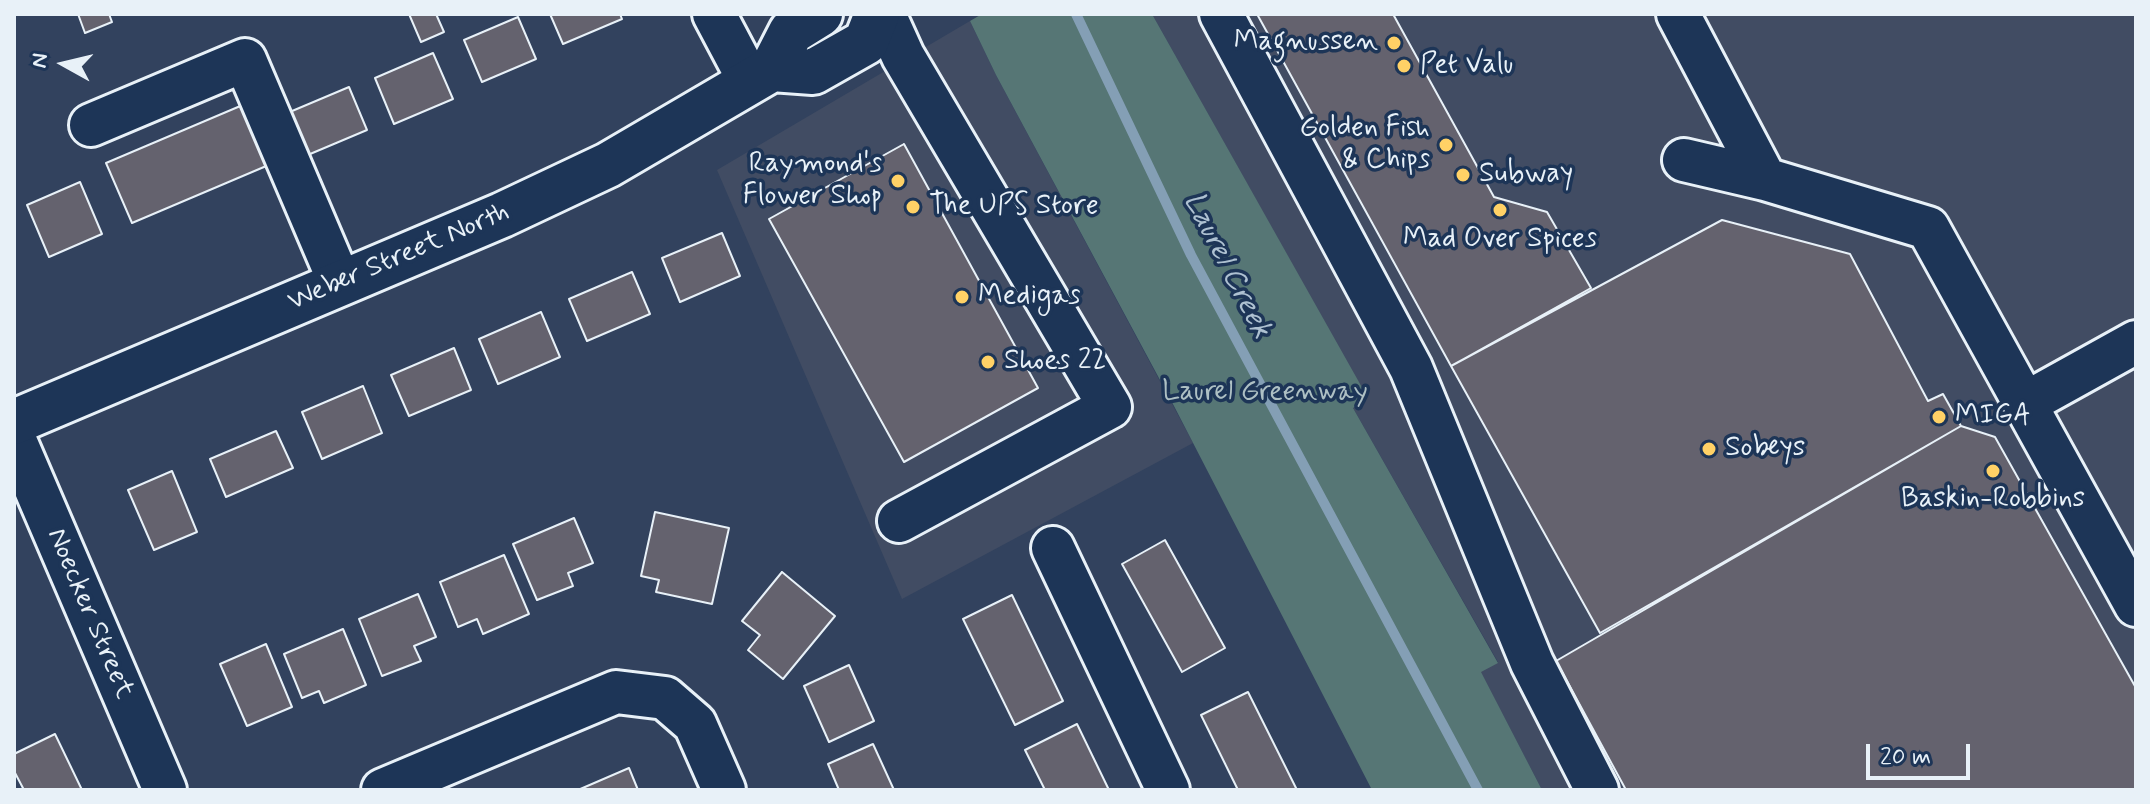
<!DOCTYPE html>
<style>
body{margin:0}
#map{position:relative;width:2150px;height:804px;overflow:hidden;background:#32425e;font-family:Mynerve,sans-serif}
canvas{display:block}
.frame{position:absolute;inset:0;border:16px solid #e8f1f8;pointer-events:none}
.north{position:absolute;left:24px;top:24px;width:80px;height:80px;-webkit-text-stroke:6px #1d3557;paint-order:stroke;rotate:278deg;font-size:22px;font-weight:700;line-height:32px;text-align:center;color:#e8f1f8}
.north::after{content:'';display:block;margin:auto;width:28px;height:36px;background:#e8f1f8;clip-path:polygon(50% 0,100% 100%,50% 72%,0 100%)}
.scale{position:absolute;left:1866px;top:744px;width:104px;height:36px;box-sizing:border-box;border:4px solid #e8f1f8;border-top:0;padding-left:10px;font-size:24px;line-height:28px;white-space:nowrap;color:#e8f1f8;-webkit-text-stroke:6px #1d3557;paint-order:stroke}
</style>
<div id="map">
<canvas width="2150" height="804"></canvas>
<div class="frame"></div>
<div class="north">N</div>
<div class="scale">20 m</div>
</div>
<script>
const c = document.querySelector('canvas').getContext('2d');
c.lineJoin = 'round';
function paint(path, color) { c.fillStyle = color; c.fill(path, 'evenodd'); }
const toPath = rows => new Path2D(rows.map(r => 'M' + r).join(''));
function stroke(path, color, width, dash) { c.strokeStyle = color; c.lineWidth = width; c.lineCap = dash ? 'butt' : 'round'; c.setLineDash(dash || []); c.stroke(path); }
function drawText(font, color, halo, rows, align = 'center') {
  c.font = font + ' Mynerve,sans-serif'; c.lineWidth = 7; c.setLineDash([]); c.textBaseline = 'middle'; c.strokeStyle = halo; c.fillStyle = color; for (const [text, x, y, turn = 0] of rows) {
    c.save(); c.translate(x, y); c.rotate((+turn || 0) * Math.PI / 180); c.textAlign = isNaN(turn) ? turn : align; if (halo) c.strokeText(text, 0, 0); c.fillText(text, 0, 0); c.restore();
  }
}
paint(toPath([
 [1152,14,2136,14,2136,790,1542,790,1480,671,1498,662,1353,408,1364,402,1363,391],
 [970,21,996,75,1193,443,902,599,717,170]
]), '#414c63');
paint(toPath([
 [982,14,1152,14,1364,391,1364,402,1353,408,1498,663,1481,672,1542,790,1372,790,1174,406,996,75,970,21]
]), '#567675');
stroke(toPath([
 [1076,14,1191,255,1478,790]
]), '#849fb5', 10);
const building = toPath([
 [78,14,109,14,112,22,85,33,78,14],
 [409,14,436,14,444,32,421,42,409,14],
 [550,14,620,14,622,19,563,44,550,14],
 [1257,14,1393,14,1494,197,1547,212,1591,288,1451,366,1257,14],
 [518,17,536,59,482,82,464,40,518,17],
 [433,53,453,99,394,124,375,78,433,53],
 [349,87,367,130,303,157,285,114,349,87],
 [245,104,271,164,132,223,106,163,245,104],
 [904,144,1038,388,904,462,769,219,904,144],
 [80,182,102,234,49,257,27,205,80,182],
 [1722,220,1850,254,1928,401,1943,394,1961,426,1600,633,1451,366,1722,220],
 [722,233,740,276,680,302,662,258,722,233],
 [632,272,650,314,587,341,569,299,632,272],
 [541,312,560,357,498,384,479,339,541,312],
 [454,348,471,390,409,416,391,375,454,348],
 [363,386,382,433,322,459,302,412,363,386],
 [1961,426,1995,437,2136,688,2136,790,1626,790,1556,661,1961,426],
 [276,431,293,468,226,497,210,459,276,431],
 [172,471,197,532,154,550,128,490,172,471],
 [655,512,729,528,712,604,656,592,659,580,641,576,655,512],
 [574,518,593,563,568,573,573,586,537,600,513,544,574,518],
 [1165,540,1225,648,1182,672,1122,564,1165,540],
 [504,555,529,614,483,634,477,619,458,627,440,582,504,555],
 [782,572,835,616,783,679,748,650,760,635,742,621,782,572],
 [418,594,436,637,414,646,421,661,382,676,359,619,418,594],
 [1012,595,1063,701,1015,725,963,619,1012,595],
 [343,629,366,685,324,703,319,691,302,698,284,654,343,629],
 [266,644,292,707,247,726,220,664,266,644],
 [849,665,874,721,829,742,804,686,849,665],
 [1248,692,1297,790,1238,790,1201,715,1248,692],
 [1077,724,1109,790,1045,790,1025,750,1077,724],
 [55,734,82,790,24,790,14,771,14,754,55,734],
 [873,744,894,790,839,790,828,764,873,744],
 [629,768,638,790,578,790,629,768]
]);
paint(building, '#64626e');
stroke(building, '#e8f1f8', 2);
const minor = toPath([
 [714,14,750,82],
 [884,14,903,56,1110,407,899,521],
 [1221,14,1411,368,1532,663,1597,790],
 [1678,14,1765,179],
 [91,125,245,60,340,283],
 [1684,160,1765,179,1928,228,2136,605],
 [2026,403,2136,342],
 [14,438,165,790],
 [1053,548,1168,790],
 [383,790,616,692,665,698,695,724,724,790]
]);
const major = toPath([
 [772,69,813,72,866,42,877,14],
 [14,422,502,215,608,165,772,69,791,32,820,14]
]);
stroke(minor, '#e8f1f8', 48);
stroke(major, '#e8f1f8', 50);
stroke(minor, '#1d3557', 42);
stroke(major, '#1d3557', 44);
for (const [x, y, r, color] of [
 [1394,43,8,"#ffd166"],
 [1404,66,8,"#ffd166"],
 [1446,145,8,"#ffd166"],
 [1463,175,8,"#ffd166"],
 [898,181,8,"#ffd166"],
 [913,207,8,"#ffd166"],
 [1500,210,8,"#ffd166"],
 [962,297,8,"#ffd166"],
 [988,362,8,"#ffd166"],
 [1939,417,8,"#ffd166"],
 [1709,449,8,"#ffd166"],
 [1993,471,8,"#ffd166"]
]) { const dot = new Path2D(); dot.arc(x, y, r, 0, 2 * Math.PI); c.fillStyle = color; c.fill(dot); stroke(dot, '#1d3557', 3); }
drawText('28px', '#e8f1f8', '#1d3557', [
 ["Magnussen",1378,43,"right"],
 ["Pet Valu",1420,66],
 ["Golden Fish",1430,129,"right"],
 ["& Chips",1430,161,"right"],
 ["Raymond's",882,165,"right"],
 ["Flower Shop",882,197,"right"],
 ["Subway",1479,175],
 ["The UPS Store",929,207],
 ["Mad Over Spices",1500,240,"center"],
 ["Medigas",978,297],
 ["Shoes 22",1004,362],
 ["MIGA",1955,417],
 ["Sobeys",1725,449],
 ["Baskin-Robbins",1993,500,"center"]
], 'left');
drawText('28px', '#e8f1f8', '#1d3557', [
 ["Weber Street North",399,258,-23],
 ["Noecker Street",89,614,67]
]);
drawText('28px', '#aec0c4', '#1d3557', [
 ["Laurel Greenway",1265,393]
]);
drawText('italic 30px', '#aec1d1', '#1d3557', [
 ["Laurel Creek",1226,266,63]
]);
</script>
